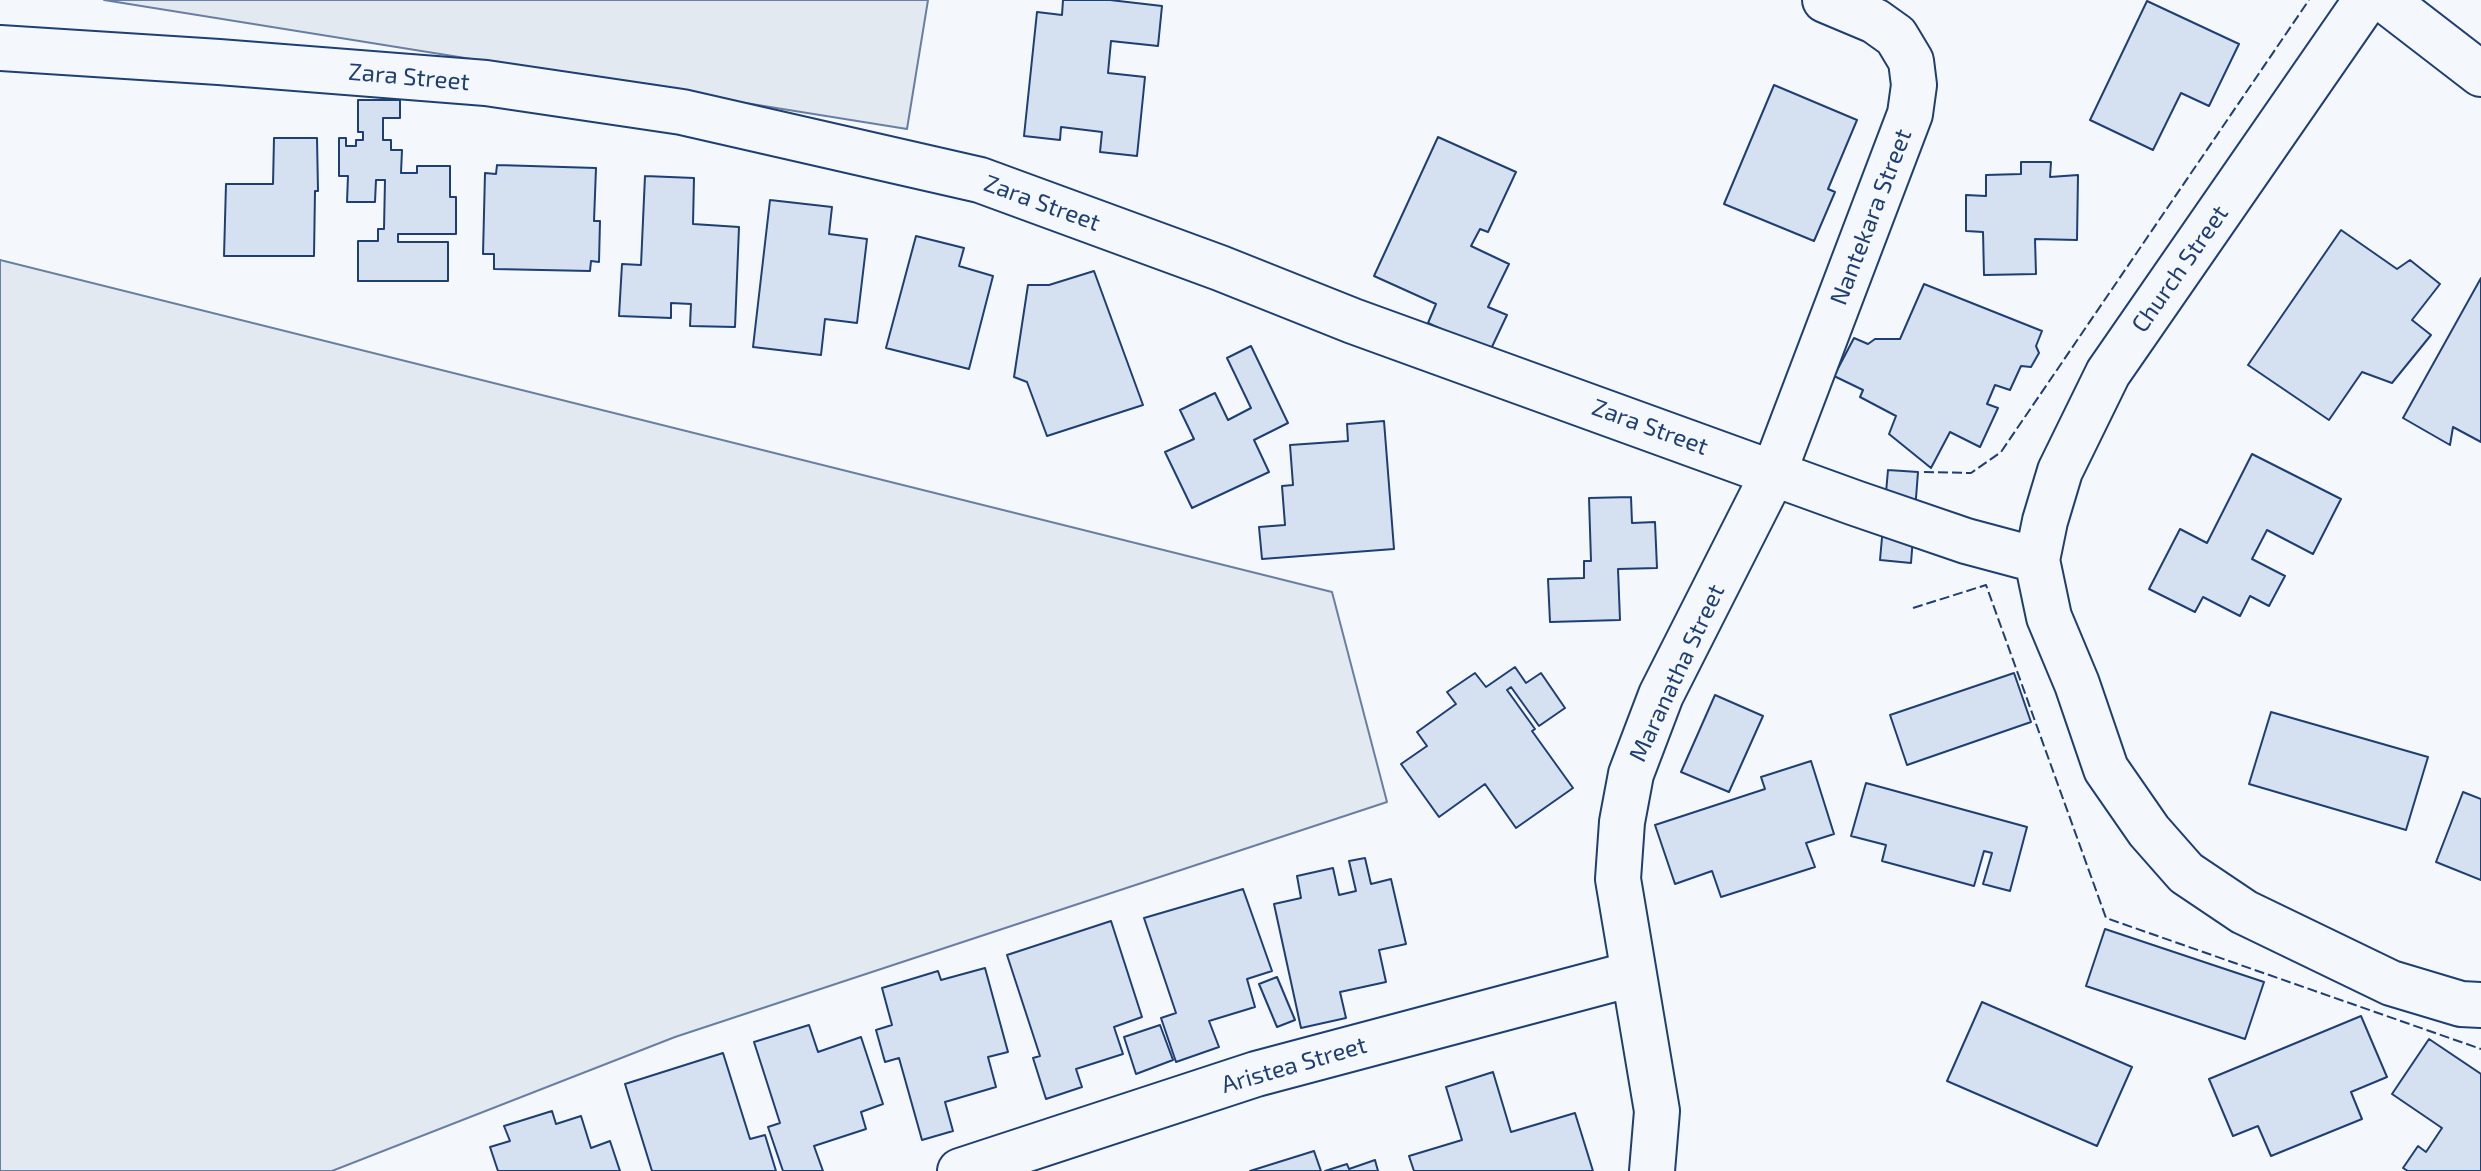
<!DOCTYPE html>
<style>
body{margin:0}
canvas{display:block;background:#f4f7fb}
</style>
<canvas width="2481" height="1171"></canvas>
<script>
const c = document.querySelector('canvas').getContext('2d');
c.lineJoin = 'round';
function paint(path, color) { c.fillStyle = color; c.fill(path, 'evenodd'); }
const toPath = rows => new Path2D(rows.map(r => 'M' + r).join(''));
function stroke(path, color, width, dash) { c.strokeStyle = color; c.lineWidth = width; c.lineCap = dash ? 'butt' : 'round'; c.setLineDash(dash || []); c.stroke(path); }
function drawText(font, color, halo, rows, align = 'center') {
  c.font = font + ' "Exo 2",sans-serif'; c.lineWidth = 6; c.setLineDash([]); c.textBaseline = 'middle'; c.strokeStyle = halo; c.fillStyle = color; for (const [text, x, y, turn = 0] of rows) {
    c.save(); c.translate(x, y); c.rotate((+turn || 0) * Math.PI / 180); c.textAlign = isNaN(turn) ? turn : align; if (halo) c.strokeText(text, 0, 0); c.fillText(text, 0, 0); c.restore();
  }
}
const green = toPath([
 [104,0,928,0,907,129,104,0],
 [0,260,1332,592,1387,802,675,1037,332,1171,0,1171,0,260]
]);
paint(green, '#e3e9f0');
stroke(green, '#687fa3', 2);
const building = toPath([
 [1063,0,1110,0,1162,6,1158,46,1111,41,1108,73,1145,77,1137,156,1100,152,1102,132,1061,127,1060,140,1024,136,1037,12,1062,15,1063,0],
 [2147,1,2239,44,2209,106,2181,93,2153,150,2090,120,2147,1],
 [1774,85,1857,120,1828,189,1835,192,1814,241,1724,204,1774,85],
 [358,100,400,100,400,118,383,118,383,140,391,140,391,150,402,150,401,173,417,173,417,166,450,166,450,197,456,197,456,234,398,234,398,242,448,242,448,281,358,281,358,241,378,241,378,229,384,229,385,180,376,180,375,202,347,202,348,176,339,176,339,138,346,138,346,146,356,146,356,140,363,140,363,132,358,132,358,100],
 [1438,137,1516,172,1488,232,1480,229,1471,246,1509,264,1488,307,1507,315,1490,351,1428,323,1436,304,1374,276,1438,137],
 [274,138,317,138,318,191,315,191,314,256,224,256,226,184,273,184,274,138],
 [2021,162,2051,162,2050,177,2078,175,2077,240,2035,239,2036,274,1984,275,1983,232,1966,231,1966,195,1986,196,1986,175,2021,174,2021,162],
 [497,165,596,168,594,221,600,221,599,262,591,261,590,271,494,269,494,254,483,254,485,173,496,174,497,165],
 [645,176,694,178,693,224,739,227,735,327,690,326,691,304,671,303,671,318,619,316,622,264,641,265,645,176],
 [770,200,832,207,829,234,867,239,857,323,825,319,821,355,753,347,770,200],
 [2341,230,2397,269,2410,260,2440,284,2412,320,2431,335,2392,383,2362,372,2329,420,2248,365,2341,230],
 [916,236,964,248,959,266,993,276,969,369,886,348,916,236],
 [1094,271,1143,405,1047,436,1027,382,1014,377,1028,285,1049,285,1094,271],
 [2481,278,2481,442,2453,427,2450,445,2403,418,2481,278],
 [1924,284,2042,331,2036,346,2039,353,2031,367,2021,366,2010,390,1995,385,1987,404,1998,408,1980,447,1950,432,1931,468,1889,434,1896,416,1860,397,1863,390,1834,376,1854,338,1868,344,1875,339,1900,339,1924,284],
 [1251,346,1288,423,1254,440,1269,472,1192,508,1165,452,1194,439,1180,410,1215,393,1228,420,1251,408,1227,358,1251,346],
 [1384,421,1394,549,1262,559,1259,527,1285,525,1282,486,1293,485,1290,445,1348,441,1347,424,1384,421],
 [2252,454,2341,499,2313,554,2267,530,2252,559,2285,576,2269,606,2250,596,2240,616,2203,597,2195,612,2149,589,2180,529,2207,543,2252,454],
 [1888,470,1918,472,1911,563,1880,560,1888,470],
 [1631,497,1632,523,1655,522,1657,568,1618,569,1620,620,1550,622,1548,579,1584,578,1584,561,1591,561,1589,498,1631,497],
 [1515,667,1526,683,1541,673,1565,708,1539,726,1511,687,1507,690,1535,729,1532,731,1573,788,1516,828,1485,784,1439,817,1401,764,1427,746,1417,732,1456,704,1447,692,1475,673,1486,687,1515,667],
 [2014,673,2031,722,1907,765,1890,715,2014,673],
 [1715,695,1763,716,1729,792,1681,772,1715,695],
 [2271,712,2428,757,2406,830,2249,784,2271,712],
 [1811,761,1834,834,1806,843,1815,867,1721,897,1712,871,1675,884,1655,825,1765,789,1761,777,1811,761],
 [1866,783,2027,827,2010,891,1983,884,1992,853,1984,851,1974,886,1882,861,1886,845,1851,836,1866,783],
 [2463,792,2481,799,2481,880,2436,862,2463,792],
 [1365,858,1371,884,1391,879,1406,944,1379,950,1386,982,1340,992,1346,1018,1301,1028,1274,904,1301,898,1297,876,1333,868,1339,895,1356,891,1349,861,1365,858],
 [1243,889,1272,971,1247,979,1255,1007,1209,1021,1219,1047,1176,1062,1161,1018,1176,1013,1144,918,1243,889],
 [1111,921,1142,1017,1114,1027,1123,1054,1076,1069,1082,1087,1046,1099,1033,1058,1040,1056,1007,955,1111,921],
 [2105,929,2264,982,2245,1039,2086,986,2105,929],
 [985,968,1008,1052,988,1057,996,1087,945,1102,953,1131,922,1140,899,1058,885,1062,876,1030,892,1025,882,988,938,971,941,980,985,968],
 [1277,977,1295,1020,1277,1027,1259,984,1277,977],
 [1982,1002,2132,1067,2097,1146,1947,1081,1982,1002],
 [2361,1016,2387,1077,2351,1092,2362,1119,2271,1156,2258,1126,2233,1136,2209,1079,2361,1016],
 [809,1025,818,1052,861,1037,883,1104,861,1112,866,1129,814,1146,823,1171,783,1171,768,1127,780,1123,754,1042,809,1025],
 [1160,1025,1173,1060,1136,1074,1124,1037,1160,1025],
 [2429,1039,2481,1074,2481,1171,2408,1171,2403,1168,2418,1146,2426,1152,2442,1128,2392,1094,2429,1039],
 [723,1053,750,1139,765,1135,776,1171,652,1171,625,1084,723,1053],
 [1493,1072,1511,1132,1575,1113,1593,1171,1414,1171,1409,1156,1462,1140,1446,1087,1493,1072],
 [552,1111,556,1124,581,1116,591,1148,610,1141,620,1171,498,1171,490,1147,510,1141,504,1126,552,1111],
 [1314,1151,1321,1171,1250,1171,1314,1151],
 [1375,1160,1378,1171,1325,1171,1347,1164,1349,1169,1375,1160]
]);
paint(building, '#d5e0f0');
stroke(building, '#1d3f73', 2);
const minor = toPath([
 [2366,0,2108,373,2060,471,2045,521,2037,560,2049,617,2077,684,2106,769,2149,831,2186,873,2244,912,2391,983,2461,1004,2481,1005],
 [2385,0,2481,74],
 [0,48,219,62,486,83,682,112,980,180,1220,268,1353,321,1855,503,1966,541,2037,560],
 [960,1171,1256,1074,1632,974],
 [1652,1171,1657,1111,1618,879,1622,822,1631,774,1661,695,1774,472,1910,114,1914,85,1911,61,1896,36,1875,21,1825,0]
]);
stroke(minor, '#1d3f73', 48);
stroke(minor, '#f4f7fb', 44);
stroke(toPath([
 [1924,472,1971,473,2001,452,2309,0],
 [1913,608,1986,585,2106,918,2481,1049]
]), '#1d3f73', 2, [10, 4]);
drawText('24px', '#1d3f73', '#f4f7fb', [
 ["Zara Street",409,77,5],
 ["Zara Street",1042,203,20],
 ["Nantekara Street",1871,217,-69],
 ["Church Street",2180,269,-55],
 ["Zara Street",1650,427,20],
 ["Maranatha Street",1677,673,-65],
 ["Aristea Street",1294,1065,-16]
]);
</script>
